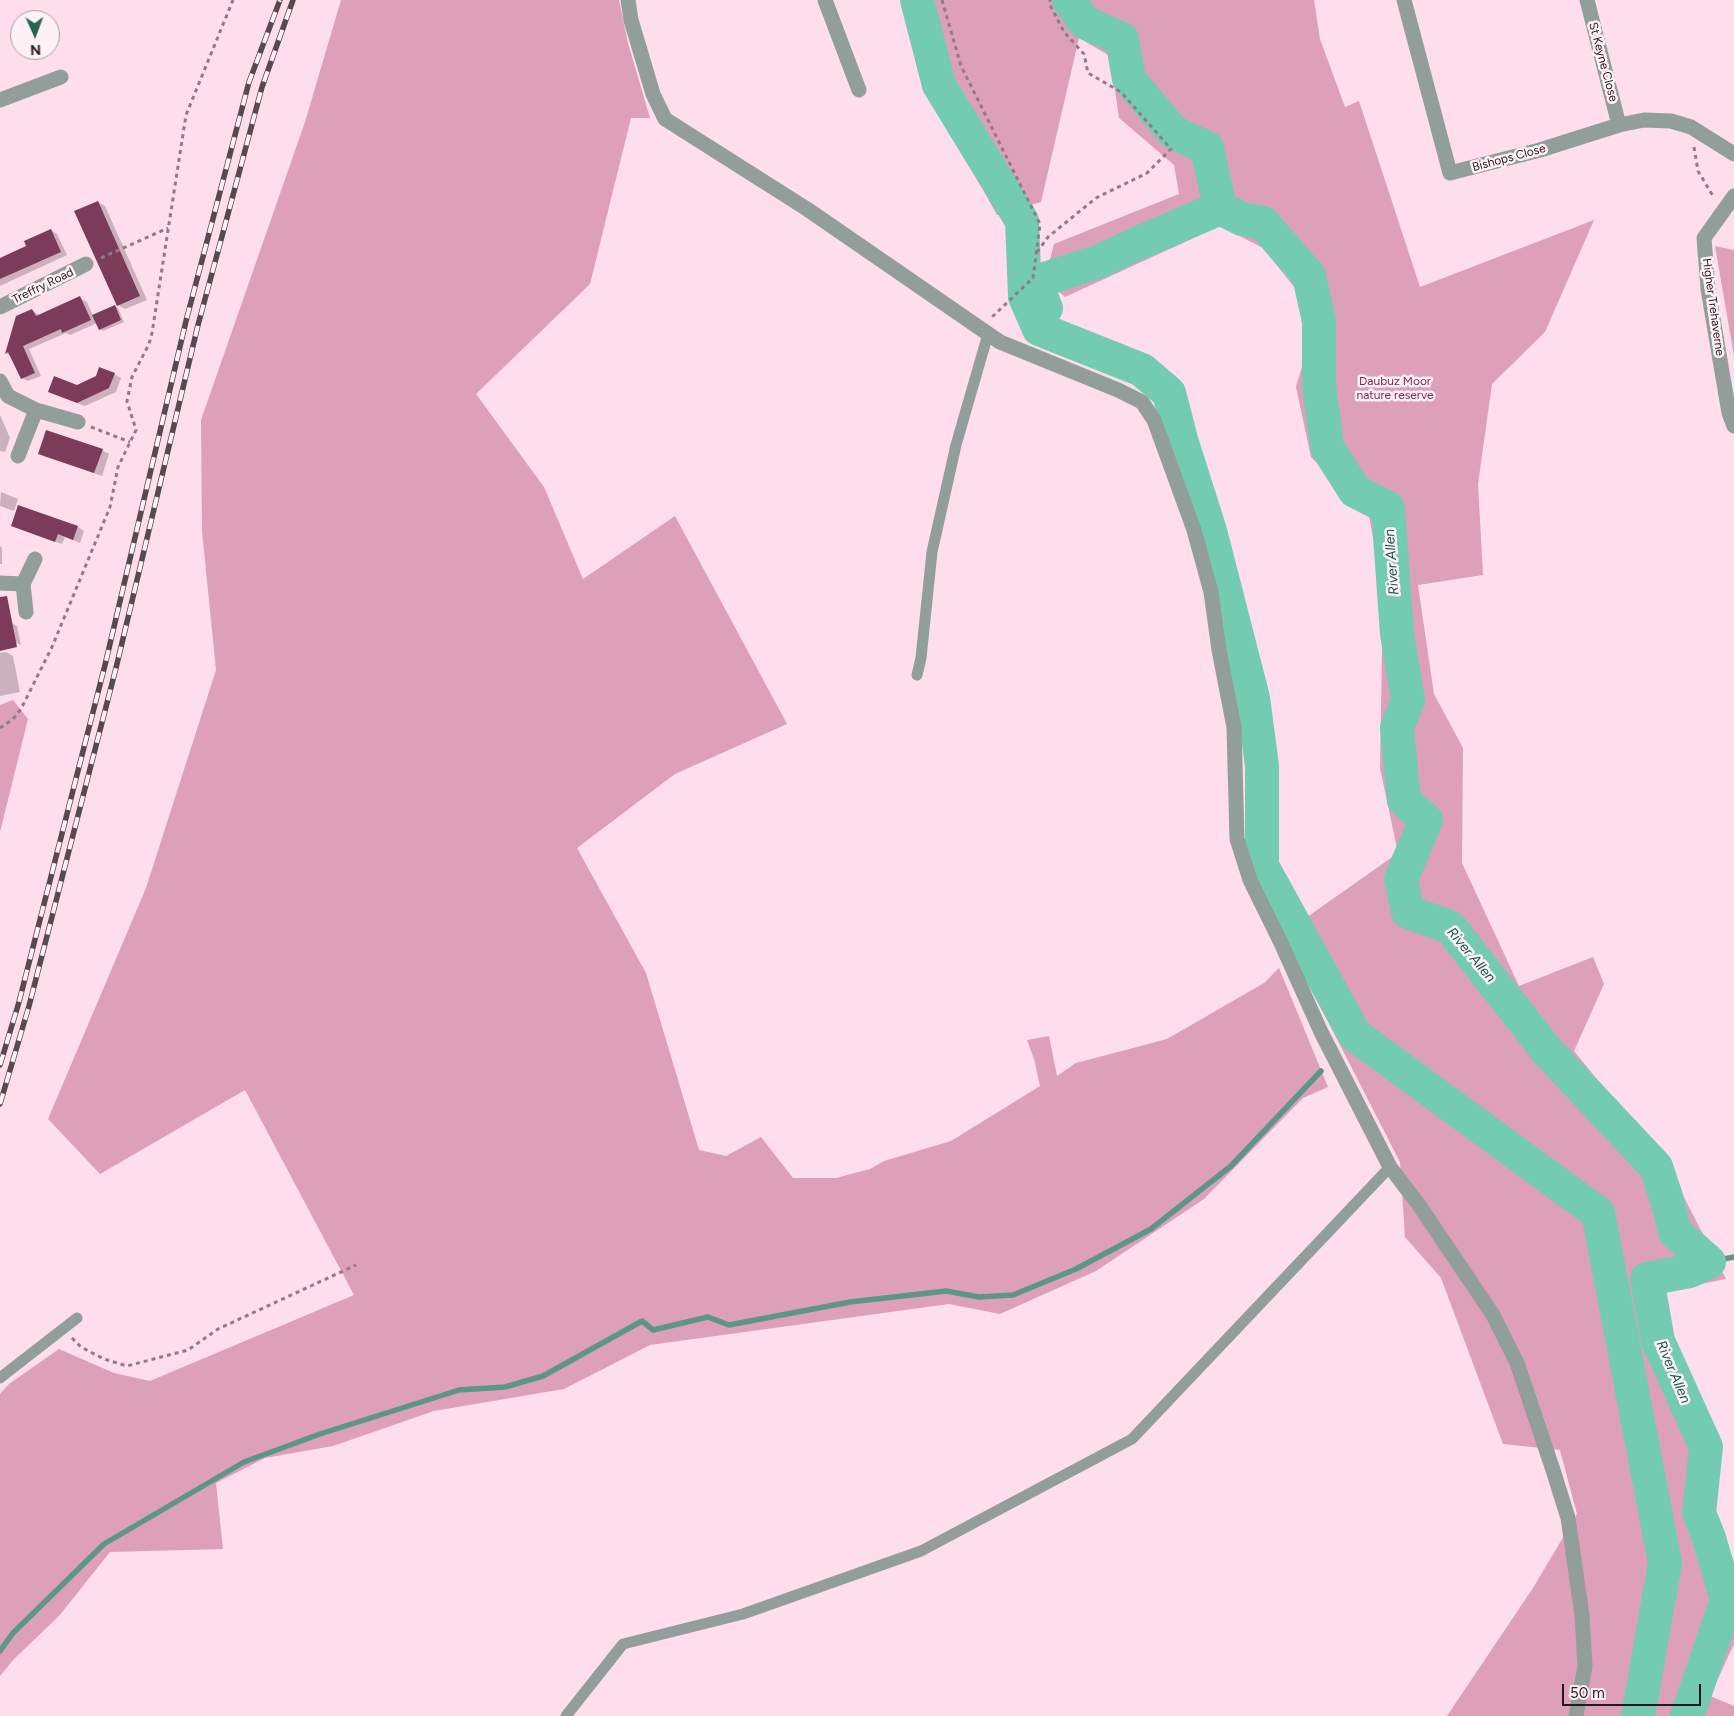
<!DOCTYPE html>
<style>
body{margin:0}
#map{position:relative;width:1734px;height:1716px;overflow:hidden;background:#fddeea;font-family:Figtree,sans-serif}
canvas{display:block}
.north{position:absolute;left:10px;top:10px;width:50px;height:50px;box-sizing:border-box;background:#fef1f6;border:1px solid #a79ba0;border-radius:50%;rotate:178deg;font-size:14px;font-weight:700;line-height:20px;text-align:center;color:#251b1f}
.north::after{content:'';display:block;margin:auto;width:18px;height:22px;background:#256452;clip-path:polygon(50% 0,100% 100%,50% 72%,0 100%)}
.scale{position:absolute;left:1562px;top:1684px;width:139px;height:22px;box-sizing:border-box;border:2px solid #251b1f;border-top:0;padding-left:6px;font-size:15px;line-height:18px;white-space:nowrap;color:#251b1f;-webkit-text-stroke:4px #fef1f6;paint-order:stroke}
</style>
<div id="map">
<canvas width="1734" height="1716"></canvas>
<div class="north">N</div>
<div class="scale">50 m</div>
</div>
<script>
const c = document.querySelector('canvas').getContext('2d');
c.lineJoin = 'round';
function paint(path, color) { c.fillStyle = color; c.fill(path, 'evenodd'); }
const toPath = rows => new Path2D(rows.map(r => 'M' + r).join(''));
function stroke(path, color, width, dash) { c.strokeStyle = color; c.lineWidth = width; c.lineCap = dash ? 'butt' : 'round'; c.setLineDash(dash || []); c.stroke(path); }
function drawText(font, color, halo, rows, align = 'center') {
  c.font = font + ' Figtree,sans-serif'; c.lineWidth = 5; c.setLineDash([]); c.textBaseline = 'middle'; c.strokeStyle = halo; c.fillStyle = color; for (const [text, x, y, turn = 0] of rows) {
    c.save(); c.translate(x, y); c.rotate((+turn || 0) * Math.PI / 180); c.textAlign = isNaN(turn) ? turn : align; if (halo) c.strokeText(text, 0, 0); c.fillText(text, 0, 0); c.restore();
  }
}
paint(toPath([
 [341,0,619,0,628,43,650,118,631,118,590,284,476,394,544,487,583,579,675,516,787,724,675,774,577,848,646,973,699,1150,726,1156,761,1137,793,1178,836,1178,870,1169,884,1161,951,1141,1040,1086,1034,1059,1027,1040,1049,1036,1057,1076,1076,1063,1167,1039,1264,983,1279,968,1328,1087,1303,1098,1204,1199,1096,1271,1000,1314,949,1304,650,1345,564,1389,434,1411,333,1446,265,1458,216,1483,223,1549,110,1552,59,1616,14,1659,0,1676,0,1394,9,1384,59,1349,114,1373,150,1381,354,1295,245,1090,100,1174,48,1119,146,888,216,670,202,531,201,420,305,122],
 [904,0,1314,0,1320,39,1345,107,1359,101,1420,287,1594,220,1545,332,1492,384,1478,484,1483,575,1418,585,1434,694,1463,748,1462,863,1519,986,1593,957,1604,984,1574,1051,1668,1166,1726,1279,1641,1296,1716,1450,1685,1507,1734,1580,1734,1644,1710,1696,1734,1706,1734,1716,1447,1716,1533,1588,1577,1514,1560,1450,1503,1444,1441,1278,1405,1237,1400,1162,1283,934,1398,853,1380,768,1383,590,1369,516,1311,457,1296,387,1305,356,1299,293,1263,248,1220,226,1065,297,1045,279,1054,244,1179,194,1174,165,1119,118,1110,56,1079,38,1041,202,997,215,934,102],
 [1715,246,1734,250,1734,356],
 [13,700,28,719,0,832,0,705]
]), '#dea0b8');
paint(toPath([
 [98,202,105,206,147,300,125,309,118,305],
 [51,230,57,234,67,255,0,286,0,259,27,247],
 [80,298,87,302,93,316,114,306,118,308,124,322,103,331,100,329,97,323,70,335,66,333,29,349,41,376,28,381,22,378,11,356,6,353,32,310,40,316],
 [114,374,121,378,116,392,85,406,49,392,77,386],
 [0,415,10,438,5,452,0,451],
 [102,450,109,454,102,476,47,457,39,453],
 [1,492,18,499,14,511,0,506],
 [19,507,78,527,84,531,80,543,65,537,62,544,12,526],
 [0,546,2,548,2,564,0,564],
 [0,617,17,626,21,645,0,635],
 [6,652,13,656,20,692,0,696,0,653]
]), '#0003');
stroke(toPath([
 [1346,1045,1355,1035],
 [1709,1262,1734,1257],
 [0,1651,13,1633,104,1544,244,1462,320,1434,459,1390,505,1387,543,1376,642,1321,653,1330,708,1317,729,1325,850,1302,946,1291,979,1297,1013,1295,1076,1269,1151,1229,1231,1166,1321,1071]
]), '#5c9784', 5.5);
stroke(toPath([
 [917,0,939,85,1022,221,1025,297,1039,329,1142,370,1169,393,1182,443,1210,531,1253,698,1262,766,1262,866,1355,1035,1598,1213,1665,1563,1638,1716],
 [1069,0,1084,22,1122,39,1129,79,1173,132,1207,148,1220,208,1242,219,1263,223,1309,276,1319,321,1319,385,1327,447,1355,491,1388,508,1397,634,1408,700,1397,728,1404,800,1426,820,1401,879,1408,912,1450,927,1548,1052,1656,1167,1667,1200,1675,1232,1709,1262,1690,1271,1647,1279,1658,1341,1706,1447,1699,1513,1709,1538,1727,1600,1687,1716],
 [1037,312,1046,308,1038,289,1045,279,1100,261,1143,241,1220,208]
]), '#73ccaf', 34);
paint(toPath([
 [98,201,140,296,117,306,74,211],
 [51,229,61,252,0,279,0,258,26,246,24,241],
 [80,296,91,320,62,333,61,329,23,346,35,373,21,379,8,352,5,354,16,316,32,309,36,316],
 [115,305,121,320,99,330,92,315],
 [99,367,115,373,109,388,77,403,48,392,54,376,77,385,96,376],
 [46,430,103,449,94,473,38,454],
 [18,505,78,526,73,540,58,534,55,542,11,526],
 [7,596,17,647,0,651,0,597]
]), '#7c3b58');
stroke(toPath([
 [942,0,961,66,1040,224,1033,278,992,317],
 [1694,147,1698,171,1713,196],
 [1037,252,1048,237,1096,198,1147,173,1171,149,1121,92,1088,73,1084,54,1064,32,1050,5,1050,0],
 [101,258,168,228],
 [91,427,130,442],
 [0,728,13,719,21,709,52,647,110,507,118,467,136,430,127,401,132,377,149,344,152,333,186,115,233,0],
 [72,1338,81,1347,104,1359,127,1366,188,1350,218,1329,356,1265]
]), '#917c84', 3, [4, 4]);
stroke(toPath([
 [917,675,921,658,932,552,956,445,988,334],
 [0,1378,77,1318],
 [566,1716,623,1644,743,1614,921,1551,1132,1439,1390,1167]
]), '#919e99', 11);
stroke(toPath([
 [628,0,631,20,653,94,665,119,807,209,1000,342,1118,390,1142,402,1154,420,1194,530,1211,592,1219,650,1234,727,1237,839,1250,880,1281,943,1321,1032,1390,1167,1419,1205,1493,1315,1517,1363,1553,1470,1568,1518,1582,1615,1585,1666,1576,1716],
 [825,0,859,90],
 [1404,0,1450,173,1540,150,1619,125,1644,120,1671,121,1691,127,1734,154],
 [1587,0,1619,125],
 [0,100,61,77],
 [1734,196,1704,238,1708,289,1729,413,1734,426],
 [0,307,86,264],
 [0,381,8,396,36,410,78,422],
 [18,456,36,410],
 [0,583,23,584,35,559],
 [23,584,26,612]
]), '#919e99', 15);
const rail = toPath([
 [0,1065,19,1002,105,665,186,321,249,82,280,0],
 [0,1104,29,1006,116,668,198,325,228,214,262,87,293,0]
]);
stroke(rail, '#58494f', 5.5);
stroke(rail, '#fef1f6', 4, [11]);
drawText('12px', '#251b1f', '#fef1f6', [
 ["St Keyne Close",1603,62,75],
 ["Bishops Close",1509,158,-15],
 ["Treffry Road",43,286,-26],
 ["Higher Trehaverne",1713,307,82]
]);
drawText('12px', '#7d2852', '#fef1f6', [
 ["Daubuz Moor",1395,381],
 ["nature reserve",1395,395]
]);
drawText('italic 14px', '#135b48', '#fef1f6', [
 ["River Allen",1392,562,-94],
 ["River Allen",1471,955,50],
 ["River Allen",1673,1372,67]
]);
</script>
